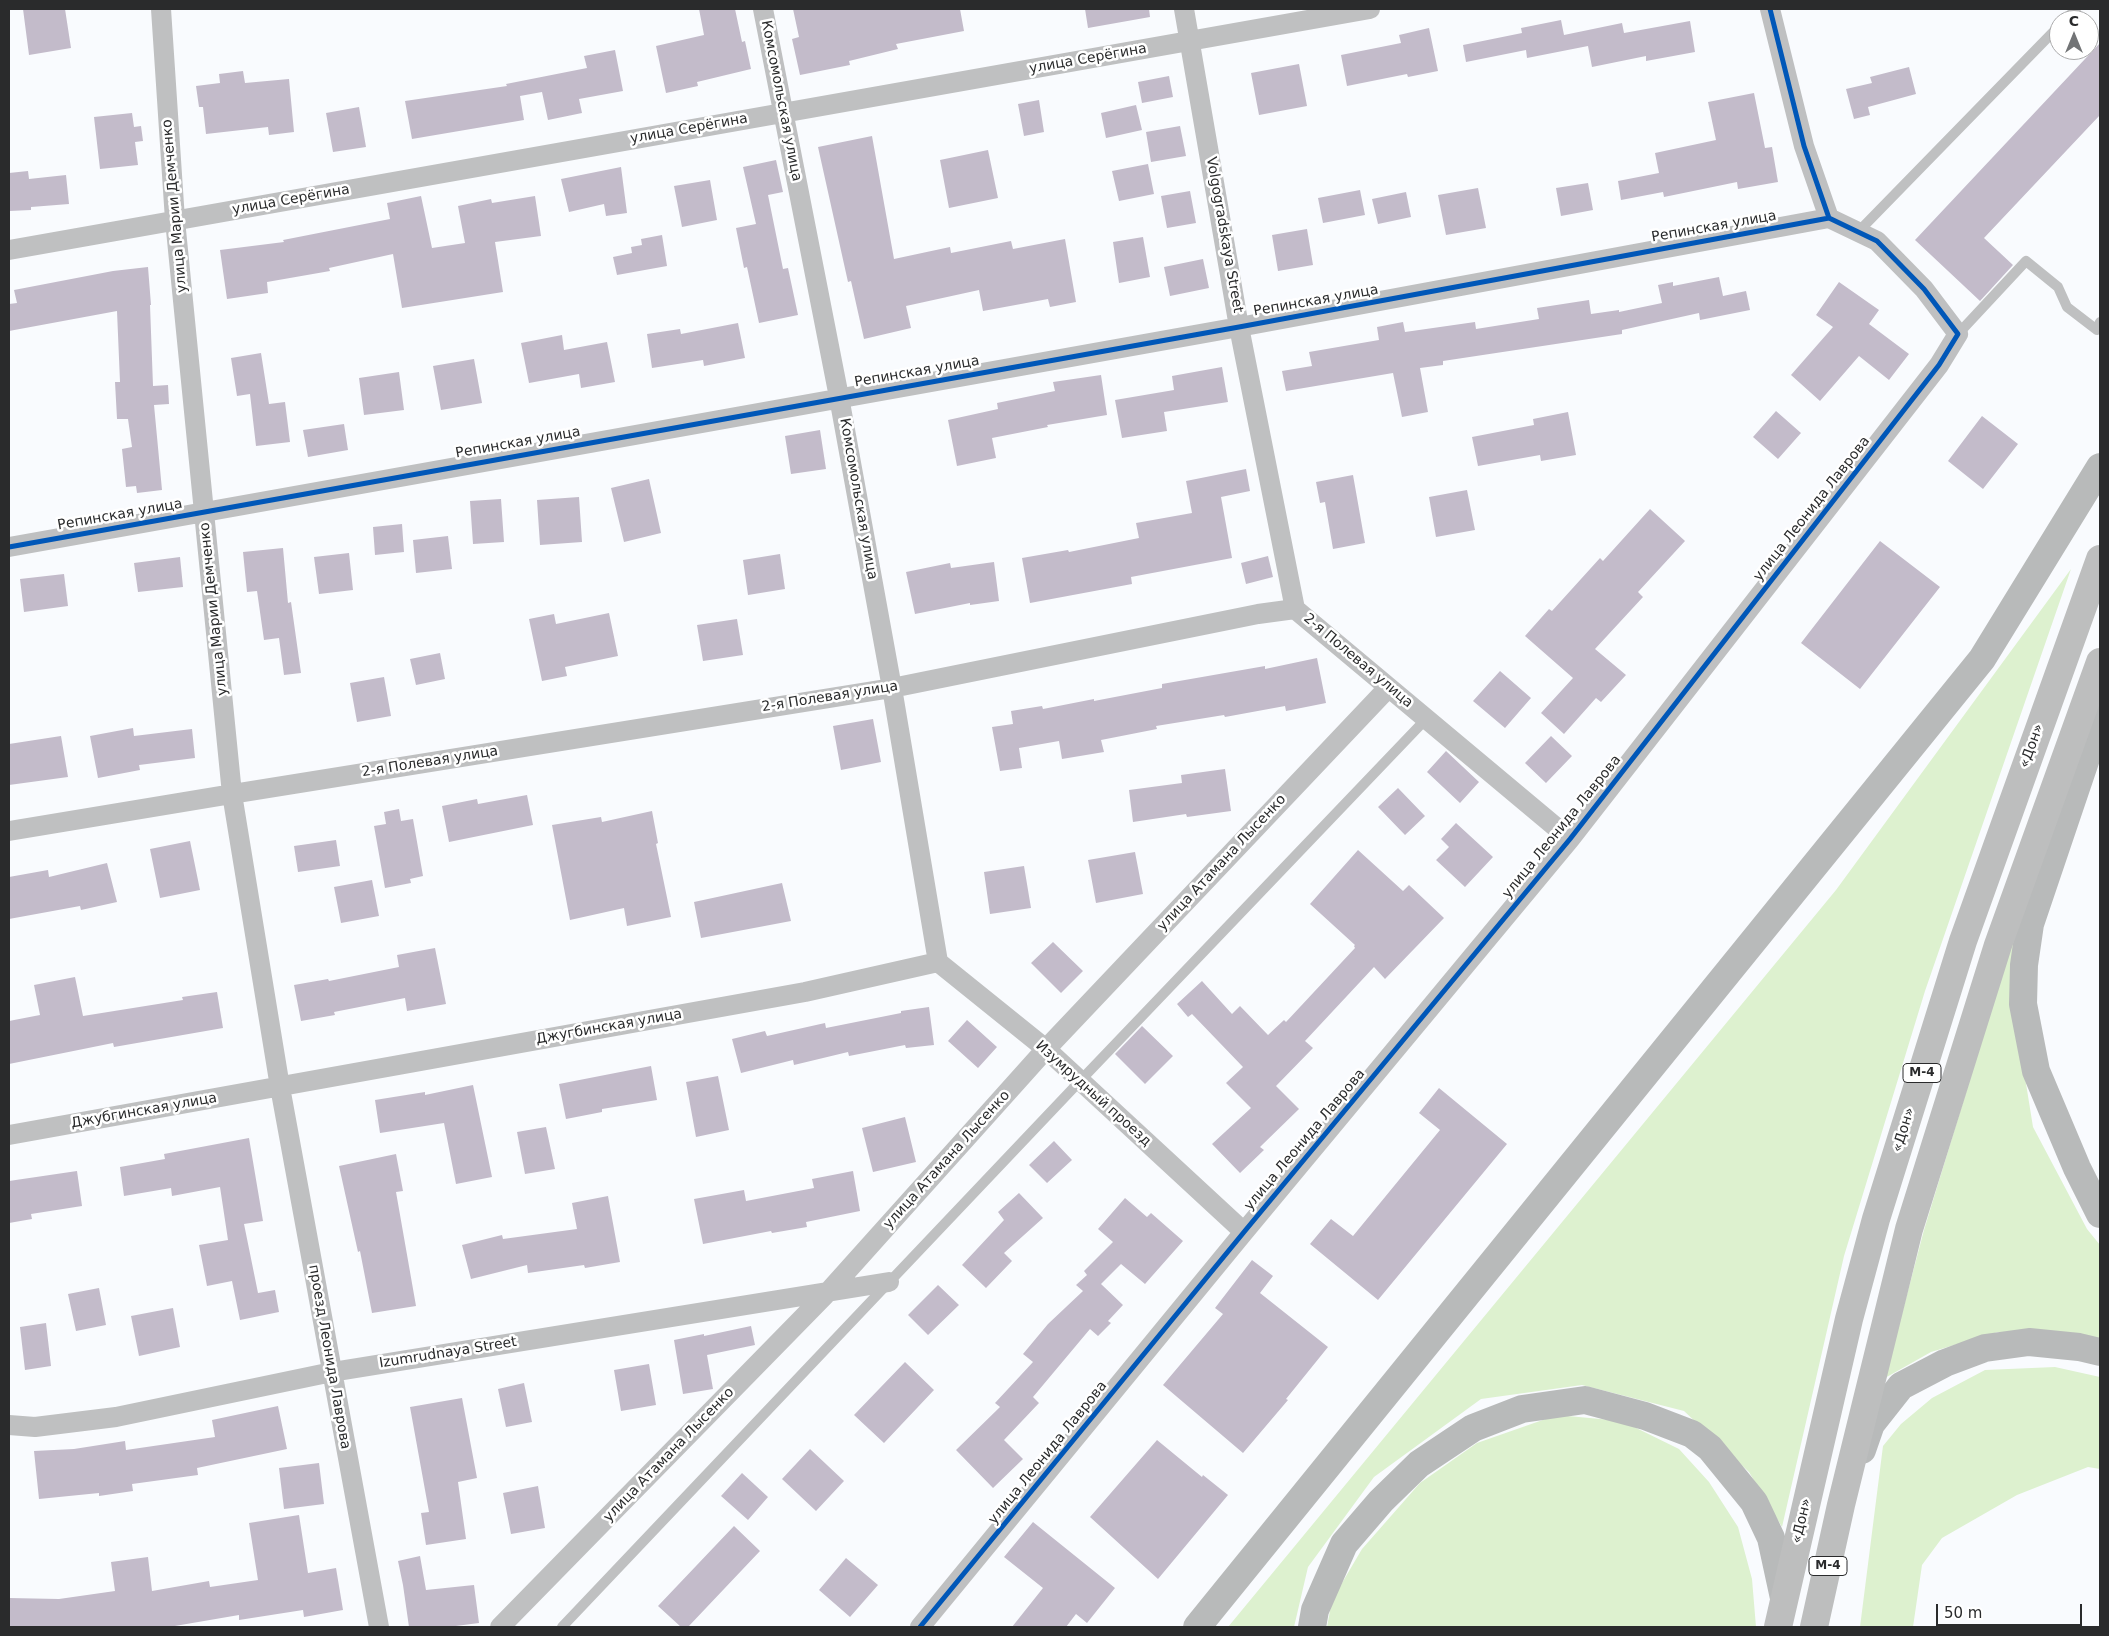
<!DOCTYPE html>
<meta charset="utf-8">
<style>
body{margin:0}
#map{position:relative;width:2109px;height:1636px;overflow:hidden;background:#f9fbfe;font-family:"DejaVu Sans",sans-serif}
canvas{display:block}
.frame{position:absolute;inset:0;border:10px solid #2a2b2c;pointer-events:none}
.north{position:absolute;left:2049px;top:10px;width:50px;height:50px;box-sizing:border-box;background:#fff;border:1px solid #aaaaab;border-radius:50%;rotate:0deg;font-size:14px;font-weight:700;line-height:20px;text-align:center;color:#2a2b2c}
.north::after{content:'';display:block;margin:auto;width:18px;height:22px;background:#727476;clip-path:polygon(50% 0,100% 100%,50% 72%,0 100%)}
.scale{position:absolute;left:1936px;top:1604px;width:146px;height:22px;box-sizing:border-box;border:2px solid #2a2b2c;border-top:0;padding-left:6px;font-size:15px;line-height:18px;white-space:nowrap;color:#2a2b2c;-webkit-text-stroke:4px #fff;paint-order:stroke}
</style>
<div id="map">
<canvas width="2109" height="1636"></canvas>
<div class="frame"></div>
<div class="north">С</div>
<div class="scale">50 m</div>
</div>
<script>
const c = document.querySelector('canvas').getContext('2d');
c.lineJoin = 'round';
function paint(path, color) { c.fillStyle = color; c.fill(path, 'evenodd'); }
const toPath = rows => new Path2D(rows.map(r => 'M' + r).join(''));
function stroke(path, color, width, dash) { c.strokeStyle = color; c.lineWidth = width; c.lineCap = dash ? 'butt' : 'round'; c.setLineDash(dash || []); c.stroke(path); }
function drawText(font, color, halo, rows, align = 'center') {
  c.font = font + ' "DejaVu Sans",sans-serif'; c.lineWidth = 5; c.setLineDash([]); c.textBaseline = 'middle'; c.strokeStyle = halo; c.fillStyle = color; for (const [text, x, y, turn = 0] of rows) {
    c.save(); c.translate(x, y); c.rotate((+turn || 0) * Math.PI / 180); c.textAlign = isNaN(turn) ? turn : align; if (halo) c.strokeText(text, 0, 0); c.fillText(text, 0, 0); c.restore();
  }
}
paint(toPath([
 [2071,569,1925,991,1844,1256,1782,1527,1749,1472,1684,1411,1582,1385,1481,1399,1374,1477,1308,1567,1294,1627,1228,1627,1836,890],
 [2020,915,2013,1003,2033,1127,2087,1229,2100,1245,2100,1342,2070,1332,1998,1332,1931,1352,1885,1378,1924,1230],
 [2055,1367,2100,1377,2100,1469,2088,1467,2017,1495,1942,1538,1922,1565,1913,1627,1860,1627,1883,1446,1901,1424,1932,1398,1985,1370],
 [1557,1415,1622,1421,1679,1449,1709,1482,1738,1527,1752,1579,1756,1627,1327,1627,1332,1600,1362,1549,1420,1483,1477,1443]
]), '#ddf1cf');
paint(toPath([
 [23,9,65,9,71,48,29,55],
 [699,9,735,9,742,42,745,41,751,69,697,82,698,86,666,93,656,46,704,35],
 [793,9,960,9,964,31,896,44,898,49,849,61,850,65,800,75,792,39,799,37],
 [1085,9,1149,9,1150,17,1088,28],
 [1561,20,1564,35,1622,23,1624,33,1690,21,1695,52,1646,61,1646,56,1592,67,1588,46,1527,58,1526,50,1466,62,1463,45,1522,33,1521,28],
 [1429,28,1438,71,1408,77,1407,74,1347,86,1341,55,1401,43,1399,35],
 [2100,43,2100,115,1984,238,2013,265,1980,301,1915,240],
 [615,50,623,91,579,99,582,113,548,120,542,92,520,96,524,120,412,139,405,101,507,86,506,84,587,68,584,56],
 [1299,64,1307,106,1259,115,1251,73],
 [1909,67,1916,94,1868,107,1870,115,1854,119,1846,89,1872,83,1870,77],
 [243,71,245,83,289,79,294,132,269,135,268,127,206,134,203,107,199,107,196,86,220,83,219,74],
 [1169,76,1173,97,1142,103,1138,82],
 [1754,93,1765,148,1772,147,1778,182,1738,189,1737,182,1664,197,1663,192,1621,200,1618,181,1659,173,1655,153,1716,140,1708,102],
 [1039,100,1044,132,1024,136,1018,104],
 [1136,105,1142,130,1106,138,1101,113],
 [359,107,366,147,333,152,326,113],
 [132,113,134,127,141,126,143,141,135,142,138,165,100,169,94,117],
 [1180,126,1186,156,1151,162,1146,132],
 [872,136,894,259,950,247,951,253,1011,241,1013,249,1065,239,1076,302,1050,307,1048,299,983,311,979,290,906,306,911,328,864,339,851,281,848,282,818,147],
 [988,150,998,198,949,208,940,160],
 [776,160,783,192,768,195,783,269,788,268,798,315,759,323,747,267,744,268,736,228,756,224,743,167],
 [1148,164,1154,194,1119,201,1112,171],
 [621,167,627,213,606,216,604,204,569,212,561,179],
 [28,171,29,179,66,175,69,204,31,207,31,210,9,211,9,173],
 [710,180,717,220,682,227,674,186],
 [1588,183,1593,210,1561,216,1556,188],
 [1478,188,1486,228,1446,235,1438,195],
 [1360,190,1365,215,1323,223,1318,198],
 [1190,191,1196,223,1167,228,1161,196],
 [1406,192,1411,217,1378,224,1372,199],
 [421,196,432,248,465,243,458,206,491,199,492,203,535,196,541,236,495,242,503,292,402,308,393,254,329,268,330,271,267,282,268,293,227,299,220,250,284,242,283,240,390,219,387,203],
 [1307,229,1313,265,1278,271,1272,235],
 [662,235,667,266,617,275,613,257,632,253,631,247,642,245,641,239],
 [1143,237,1150,277,1119,283,1113,242],
 [1203,259,1209,288,1170,296,1164,267],
 [148,267,151,305,150,305,153,386,168,385,169,404,154,405,162,490,137,493,136,486,126,487,122,449,132,447,128,419,117,419,115,382,120,382,117,311,9,331,9,304,17,303,14,290,113,271],
 [1719,277,1723,296,1746,291,1750,310,1700,320,1699,313,1622,330,1622,334,1443,361,1443,365,1420,368,1428,412,1402,417,1393,373,1286,391,1282,371,1312,366,1309,352,1379,340,1377,327,1403,322,1405,332,1475,322,1476,329,1539,319,1537,308,1589,300,1591,314,1619,310,1619,312,1662,303,1658,285,1673,282,1673,286],
 [1839,282,1879,310,1869,324,1909,354,1889,380,1859,356,1820,401,1791,375,1833,327,1816,315],
 [738,323,745,358,704,366,703,360,652,368,647,334,680,329,681,334],
 [562,335,564,350,607,342,615,382,581,388,579,374,529,383,521,343],
 [261,353,269,404,285,402,290,442,256,446,250,394,237,396,231,358],
 [474,359,482,403,441,410,433,366],
 [1222,367,1228,402,1164,412,1167,431,1122,438,1115,400,1174,390,1172,376],
 [399,372,404,410,364,415,359,378],
 [1101,375,1107,415,1047,425,1048,427,992,438,996,458,957,466,948,420,998,409,997,403,1055,391,1053,382],
 [1776,411,1801,433,1778,459,1753,437],
 [1568,412,1576,455,1541,461,1540,455,1478,466,1472,437,1534,425,1533,419],
 [1982,416,2018,444,1983,489,1948,461],
 [344,424,348,450,308,457,303,430],
 [820,430,826,469,791,474,785,436],
 [1246,469,1250,491,1221,497,1232,558,1131,577,1132,584,1030,603,1022,558,1068,550,1069,552,1139,538,1136,523,1192,513,1186,481],
 [1353,475,1365,543,1333,549,1325,502,1320,503,1316,482],
 [649,479,661,533,624,542,611,488],
 [1467,490,1475,530,1436,537,1429,497],
 [579,497,582,542,540,545,537,500],
 [501,499,504,542,473,544,470,501],
 [1650,509,1685,541,1638,592,1643,597,1595,649,1626,675,1601,702,1596,698,1564,734,1541,713,1573,678,1525,636,1549,609,1552,611,1600,558,1603,561],
 [402,524,404,552,375,555,373,527],
 [448,536,452,569,416,573,413,540],
 [1880,541,1940,587,1860,689,1801,643],
 [283,548,288,603,291,602,301,673,284,675,279,638,264,640,257,591,247,592,243,552],
 [349,553,353,590,319,594,314,557],
 [780,554,785,589,748,595,743,560],
 [1268,556,1273,577,1246,584,1241,563],
 [180,557,183,587,138,592,134,563],
 [994,562,999,601,970,605,970,603,915,614,906,572,950,563,951,568],
 [64,574,68,606,24,612,20,579],
 [609,613,618,656,565,667,567,676,542,681,529,619,554,614,556,624],
 [737,619,743,655,703,661,697,625],
 [440,653,445,679,416,685,410,659],
 [1317,658,1326,703,1286,711,1285,706,1225,717,1224,715,1156,726,1157,729,1101,740,1104,752,1062,759,1059,741,1019,748,1022,768,1000,771,992,727,1013,724,1011,711,1042,706,1043,709,1094,699,1094,701,1162,688,1162,684,1265,666,1265,669],
 [1500,671,1531,698,1505,728,1473,701],
 [384,677,391,716,357,722,350,683],
 [873,719,881,762,841,770,833,726],
 [133,728,134,736,192,729,195,758,139,765,140,770,98,778,90,736],
 [61,736,68,777,9,785,9,744],
 [1551,736,1572,756,1546,783,1525,763],
 [1446,751,1479,782,1460,803,1427,772],
 [1225,769,1231,811,1187,817,1186,814,1133,822,1129,790,1182,783,1181,775],
 [1398,788,1425,816,1405,835,1378,807],
 [527,795,533,825,449,842,442,806,477,799,478,804],
 [399,809,401,821,413,819,423,876,410,879,411,883,385,888,374,826,386,824,384,812],
 [652,811,658,843,656,844,671,917,627,926,624,908,570,920,552,825,601,817,602,822],
 [1456,823,1493,857,1465,887,1436,860,1449,847,1441,839],
 [336,840,340,866,298,872,294,846],
 [190,841,200,890,160,898,150,849],
 [1358,850,1403,891,1409,885,1444,918,1385,979,1374,967,1305,1041,1313,1048,1276,1086,1299,1109,1260,1147,1264,1150,1240,1173,1212,1144,1251,1108,1226,1083,1243,1067,1192,1014,1188,1017,1177,1004,1202,981,1232,1014,1240,1006,1268,1035,1284,1020,1286,1022,1355,948,1354,946,1355,945,1310,904],
 [1135,852,1143,894,1096,903,1088,860],
 [107,863,117,902,81,910,80,906,9,919,9,877,48,870,49,877],
 [1024,866,1031,908,990,914,984,872],
 [372,880,379,916,341,923,334,887],
 [782,883,791,921,701,938,694,902],
 [1053,942,1083,971,1061,993,1031,963],
 [435,948,446,1004,407,1011,405,998,334,1012,335,1015,301,1021,294,985,328,979,329,981,399,967,397,955],
 [75,977,83,1016,183,1000,182,997,217,992,223,1028,114,1047,113,1043,9,1064,9,1021,40,1015,34,985],
 [929,1007,934,1045,906,1048,905,1045,849,1056,848,1052,794,1065,793,1060,741,1073,732,1039,765,1031,767,1036,825,1023,826,1028,901,1013,901,1011],
 [967,1020,997,1047,978,1068,948,1041],
 [1142,1026,1173,1056,1145,1084,1115,1054],
 [651,1066,657,1100,602,1109,602,1112,566,1119,559,1084],
 [718,1076,729,1130,696,1137,686,1082],
 [473,1085,492,1177,456,1184,444,1123,380,1133,375,1100,425,1092,425,1095],
 [1439,1088,1507,1144,1378,1300,1310,1244,1331,1219,1353,1236,1440,1130,1419,1113],
 [905,1117,916,1162,873,1172,862,1128],
 [546,1127,555,1169,525,1174,517,1132],
 [249,1138,263,1221,244,1224,258,1293,275,1290,279,1312,240,1320,232,1281,207,1286,199,1245,228,1240,220,1187,172,1196,171,1188,124,1196,120,1167,165,1159,164,1154],
 [1054,1141,1072,1160,1047,1183,1029,1165],
 [396,1154,403,1191,396,1192,416,1306,372,1313,360,1251,358,1252,339,1166],
 [77,1171,82,1206,31,1214,32,1219,9,1223,9,1181],
 [853,1171,860,1211,806,1222,807,1227,772,1233,771,1231,703,1244,694,1199,744,1190,746,1201,814,1188,812,1179],
 [1019,1193,1043,1218,1004,1253,1012,1261,986,1288,962,1265,1004,1220,998,1212],
 [608,1196,620,1262,585,1268,584,1265,528,1273,527,1265,471,1279,462,1245,502,1235,503,1239,577,1229,572,1203],
 [1125,1198,1147,1217,1151,1213,1183,1241,1145,1284,1121,1264,1101,1284,1123,1305,1108,1321,1111,1323,1098,1336,1090,1329,1033,1397,1039,1403,1004,1440,1023,1459,993,1488,956,1450,1000,1407,995,1403,1033,1362,1023,1354,1048,1324,1083,1291,1076,1285,1087,1275,1084,1271,1113,1242,1098,1229],
 [1252,1260,1273,1276,1260,1293,1328,1347,1286,1399,1288,1400,1243,1453,1163,1385,1223,1314,1215,1308],
 [938,1285,959,1305,928,1335,908,1315],
 [99,1288,106,1325,76,1331,68,1294],
 [173,1308,180,1347,139,1356,131,1316],
 [46,1323,51,1366,25,1370,20,1327],
 [751,1326,755,1345,707,1355,713,1389,683,1394,674,1340,704,1334,704,1336],
 [905,1362,934,1390,884,1443,854,1415],
 [649,1364,656,1405,621,1411,614,1370],
 [524,1383,532,1422,506,1427,498,1389],
 [462,1398,477,1478,458,1482,466,1539,426,1545,421,1513,429,1512,410,1407],
 [278,1406,287,1449,197,1468,198,1475,132,1484,133,1491,99,1496,99,1493,39,1499,34,1451,74,1449,125,1441,126,1450,215,1437,212,1420],
 [1157,1440,1202,1477,1203,1475,1228,1495,1158,1579,1090,1517],
 [810,1449,844,1481,816,1511,782,1479],
 [319,1463,324,1504,284,1509,279,1468],
 [742,1473,768,1497,748,1520,721,1496],
 [538,1486,545,1528,511,1534,503,1493],
 [299,1515,308,1573,336,1568,343,1610,304,1617,303,1610,239,1620,239,1615,169,1627,9,1627,9,1598,59,1599,115,1591,111,1562,148,1557,152,1591,209,1581,210,1587,258,1580,249,1523],
 [1033,1522,1115,1588,1087,1623,1076,1614,1066,1627,1012,1627,1043,1588,1004,1557],
 [734,1526,760,1551,688,1627,681,1627,658,1606],
 [420,1556,426,1590,474,1585,479,1623,448,1627,409,1627,403,1585,398,1561],
 [846,1558,878,1585,850,1617,819,1590]
]), '#c3bbca');
stroke(toPath([
 [2065,20,2076,9],
 [1858,232,2059,26],
 [1958,334,2026,261,2058,287,2067,307,2097,330,2100,322],
 [562,1627,1080,1081,1427,718]
]), '#bfc0c1', 10);
stroke(toPath([
 [161,9,175,220,232,794,280,1087,379,1627],
 [763,9,839,397,892,688,938,962],
 [1184,9,1239,327,1295,609],
 [9,250,1370,9],
 [9,547,1239,327,1829,218],
 [9,831,232,794,892,688,1258,614,1295,609,1570,839],
 [938,962,1046,1049,1244,1232],
 [9,1135,805,992,938,962],
 [9,1425,35,1427,116,1417,332,1372,889,1282],
 [500,1627,829,1291,1046,1049,1388,688],
 [920,1627,1244,1232,1570,839,1939,365,1958,334,1924,289,1877,241,1829,218,1804,146,1770,9]
]), '#bfc0c1', 20);
stroke(toPath([
 [2100,717,2030,924,2024,965,2023,1004,2036,1071,2077,1168,2100,1214],
 [1862,1450,1871,1424,1901,1386,1945,1363,1985,1348,2029,1342,2079,1347,2100,1352],
 [1197,1627,1982,659,2100,467],
 [1312,1627,1315,1610,1344,1544,1381,1501,1419,1464,1473,1428,1522,1409,1585,1400,1645,1416,1692,1434,1710,1448,1754,1502,1771,1538,1784,1598]
]), '#b8baba', 28);
stroke(toPath([
 [1778,1627,1849,1319,1876,1219,1963,941,2100,559],
 [1814,1627,1841,1505,1909,1229,1998,945,2100,662]
]), '#bdbebe', 28);
stroke(toPath([
 [9,547,1239,327,1829,218],
 [920,1627,1244,1232,1570,839,1939,365,1958,334,1924,289,1877,241,1829,218,1804,146,1770,9]
]), '#0057b8', 5);
for (const [x, y, w] of [
 [1922,1073,38],
 [1828,1566,38]
]) { const box = new Path2D(); box.roundRect(x - w / 2, y - 9.5, w, 19, 4); c.fillStyle = '#fff'; c.fill(box); stroke(box, '#2a2b2c', 1); }
drawText('bold 12px', '#2a2b2c', null, [
 ["М-4",1922,1073],
 ["М-4",1828,1566]
]);
drawText('14px', '#2a2b2c', '#fff', [
 ["улица Серёгина",1088,59,-10],
 ["Комсомольская улица",781,101,79],
 ["улица Серёгина",689,129,-10],
 ["улица Серёгина",291,200,-10],
 ["улица Марии Демченко",175,206,-95],
 ["Репинская улица",1714,227,-10],
 ["Volgogradskaya Street",1224,235,80],
 ["Репинская улица",1316,301,-10],
 ["Репинская улица",917,372,-10],
 ["Репинская улица",518,443,-10],
 ["Комсомольская улица",858,499,80],
 ["улица Леонида Лаврова",1812,509,-52],
 ["Репинская улица",120,515,-10],
 ["улица Марии Демченко",214,609,-96],
 ["2-я Полевая улица",1358,661,40],
 ["2-я Полевая улица",830,697,-9],
 ["«Дон»",2032,746,-70],
 ["2-я Полевая улица",430,762,-9],
 ["улица Леонида Лаврова",1562,827,-51],
 ["улица Атамана Лысенко",1222,863,-47],
 ["Джугбинская улица",609,1027,-10],
 ["Изумрудный проезд",1093,1094,42],
 ["Джубгинская улица",144,1111,-10],
 ["«Дон»",1904,1130,-73],
 ["улица Леонида Лаврова",1305,1140,-50],
 ["улица Атамана Лысенко",947,1160,-48],
 ["Izumrudnaya Street",448,1353,-9],
 ["проезд Леонида Лаврова",329,1357,80],
 ["улица Леонида Лаврова",1048,1453,-51],
 ["улица Атамана Лысенко",669,1455,-46],
 ["«Дон»",1802,1521,-77]
]);
</script>
